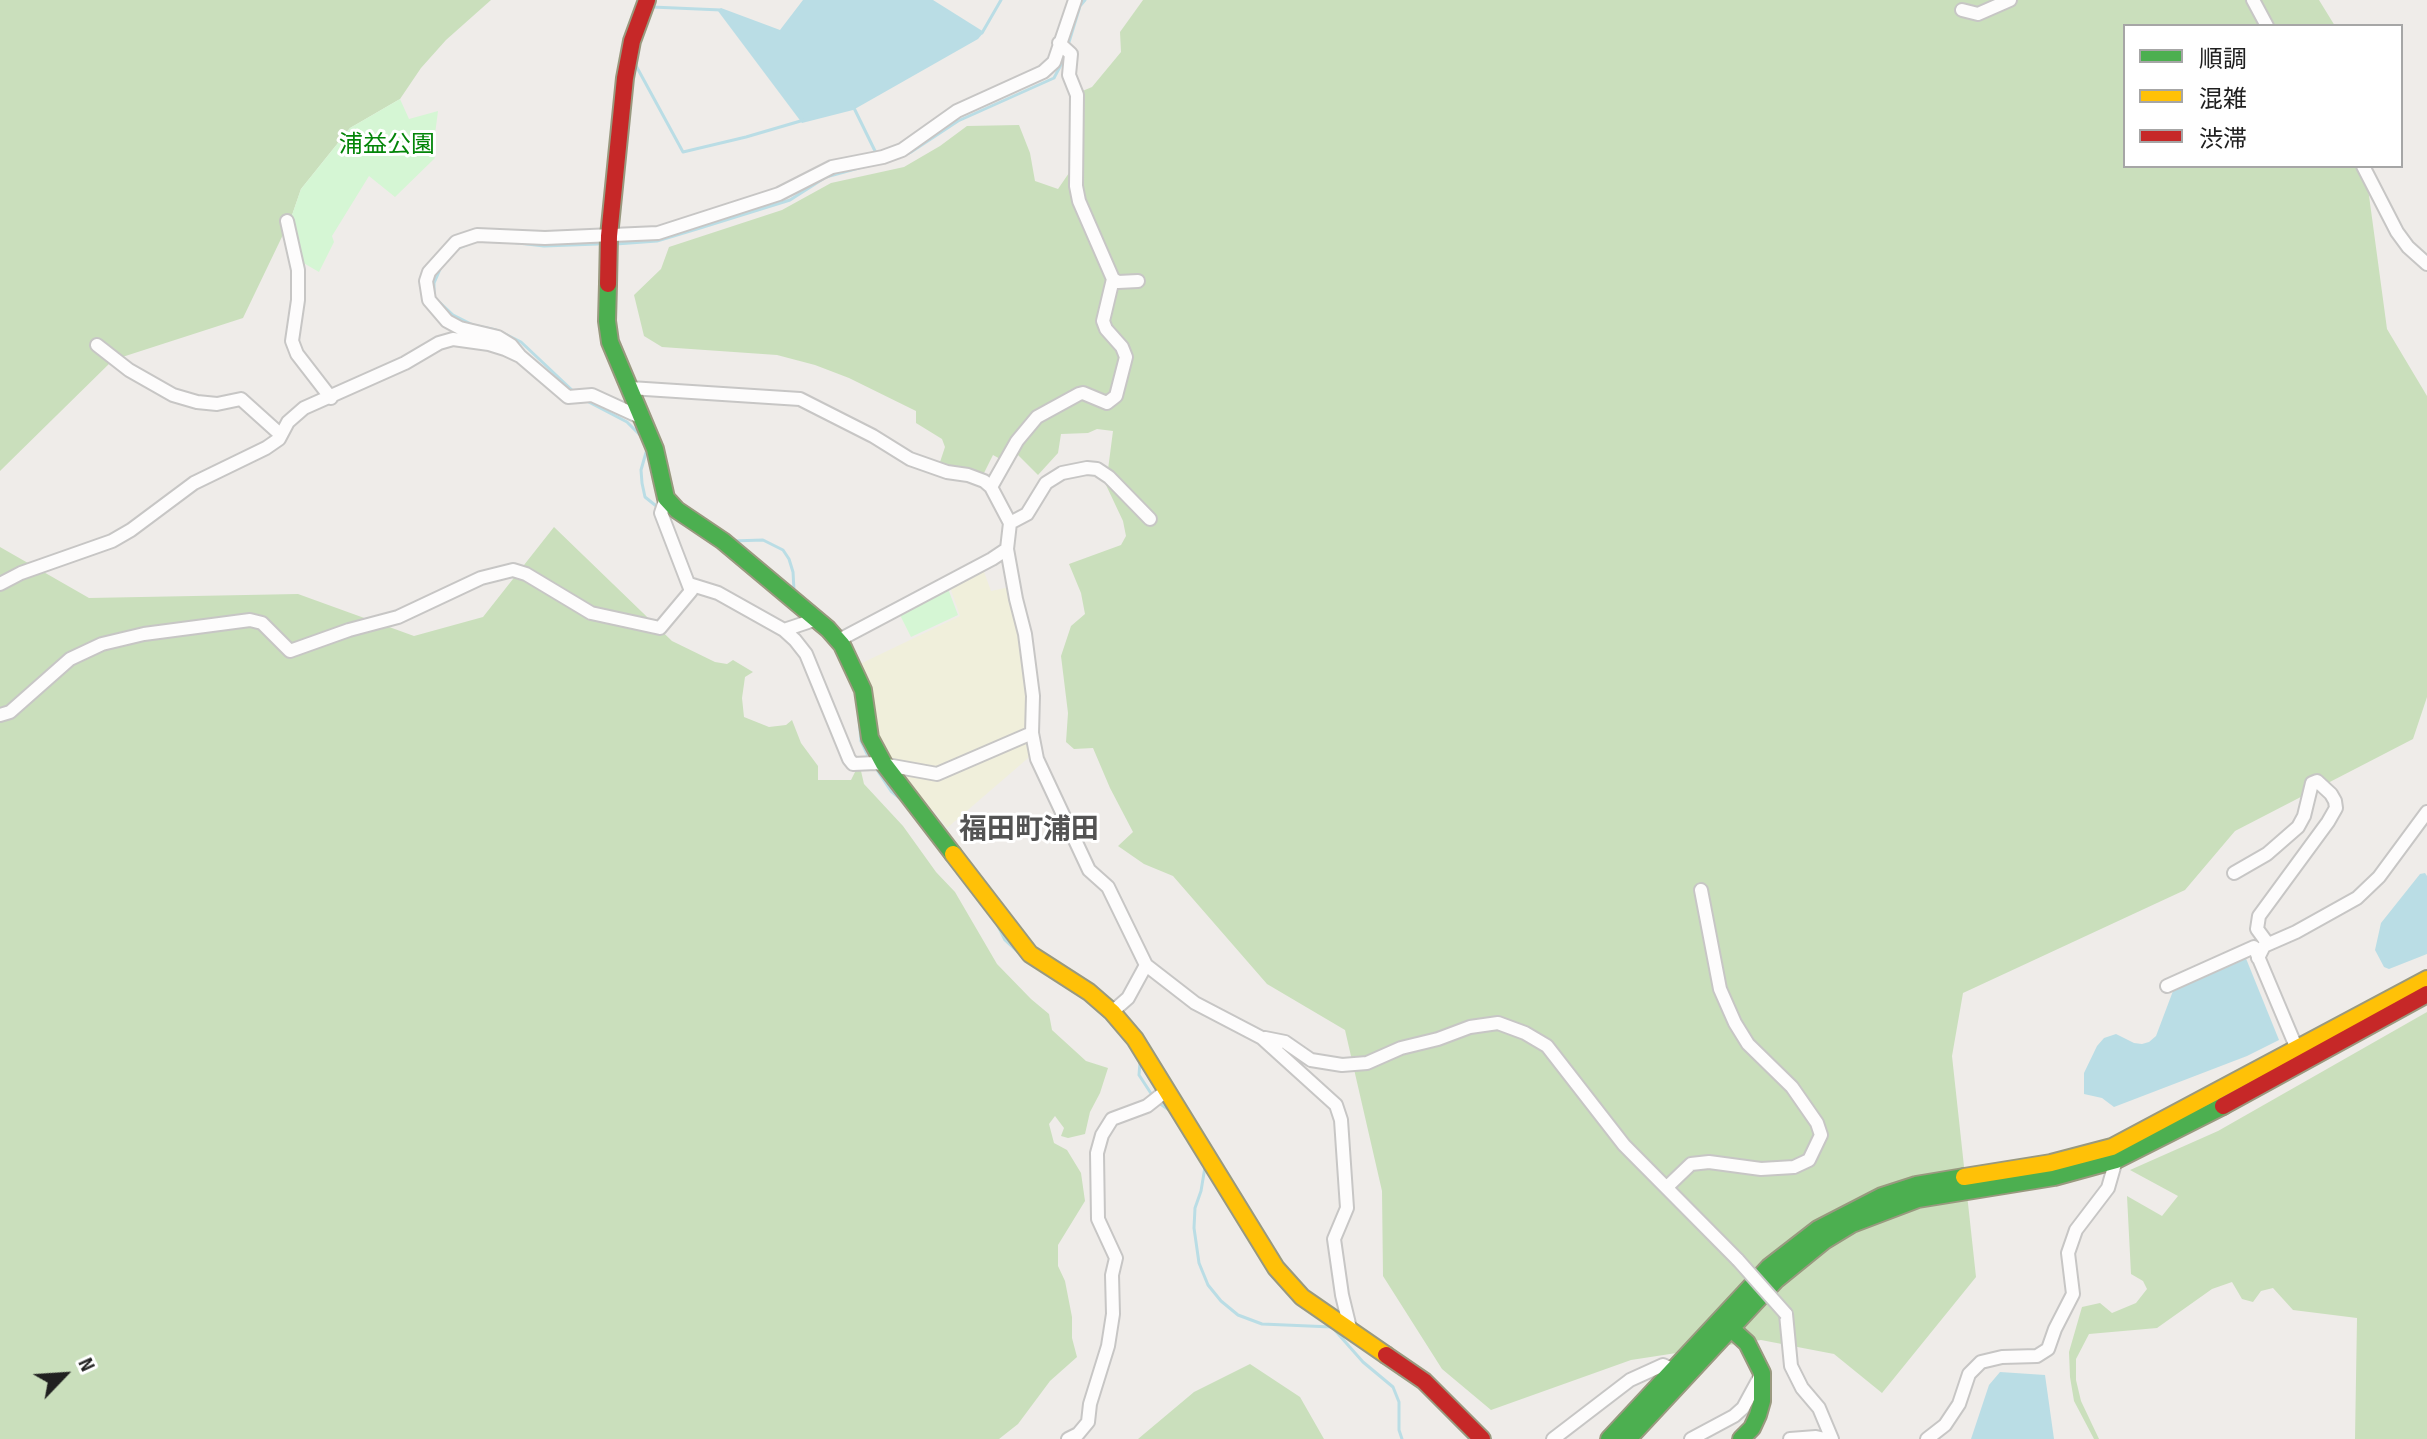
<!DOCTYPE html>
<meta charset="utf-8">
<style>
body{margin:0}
#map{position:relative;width:2427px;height:1439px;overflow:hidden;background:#efece9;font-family:"Sofia Sans Condensed","Noto Sans JP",sans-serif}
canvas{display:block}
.legend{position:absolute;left:2123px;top:24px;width:280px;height:144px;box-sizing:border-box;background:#fff;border:2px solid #a6a6a6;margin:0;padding:10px 14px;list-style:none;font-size:24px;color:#202020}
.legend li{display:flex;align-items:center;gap:16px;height:40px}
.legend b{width:40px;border:2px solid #a6a6a6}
.north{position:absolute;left:24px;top:1335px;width:80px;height:80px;-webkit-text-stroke:6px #fff;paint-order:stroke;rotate:65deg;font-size:22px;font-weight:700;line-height:32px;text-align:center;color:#202020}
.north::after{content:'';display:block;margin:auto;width:28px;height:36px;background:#202020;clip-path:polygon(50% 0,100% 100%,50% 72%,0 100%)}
</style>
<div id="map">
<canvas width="2427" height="1439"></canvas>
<ul class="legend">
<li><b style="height:10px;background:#4caf50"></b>順調</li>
<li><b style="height:10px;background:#ffc107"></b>混雑</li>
<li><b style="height:10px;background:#c62828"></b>渋滞</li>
</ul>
<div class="north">N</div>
</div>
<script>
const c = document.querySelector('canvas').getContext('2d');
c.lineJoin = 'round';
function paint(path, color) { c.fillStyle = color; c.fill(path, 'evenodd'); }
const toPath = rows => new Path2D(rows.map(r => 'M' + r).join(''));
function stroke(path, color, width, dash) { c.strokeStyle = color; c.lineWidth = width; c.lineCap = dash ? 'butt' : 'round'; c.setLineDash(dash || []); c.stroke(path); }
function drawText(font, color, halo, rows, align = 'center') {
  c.font = font + ' "Sofia Sans Condensed","Noto Sans JP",sans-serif'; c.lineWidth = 6; c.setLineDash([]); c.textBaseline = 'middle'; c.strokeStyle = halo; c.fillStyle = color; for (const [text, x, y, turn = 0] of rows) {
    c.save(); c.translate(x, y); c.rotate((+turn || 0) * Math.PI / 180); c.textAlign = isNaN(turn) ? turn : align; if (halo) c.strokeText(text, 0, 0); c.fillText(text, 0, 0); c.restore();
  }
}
paint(toPath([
 [983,569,991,591,1010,587,1024,652,1028,689,1028,731,938,770,886,757,875,737,869,689,860,664,960,616,949,584],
 [1025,742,1030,744,1031,754,1027,759,947,828,933,810,924,807,901,776,904,772,928,778]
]), '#f0efdb');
paint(toPath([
 [0,0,491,0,446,40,421,68,400,99,350,128,301,189,291,218,243,318,113,360,0,471],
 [1143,0,2319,0,2335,26,2125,26,2125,166,2365,166,2387,329,2427,396,2427,697,2413,739,2235,831,2185,890,1963,993,1952,1056,1976,1277,1882,1393,1834,1354,1761,1340,1631,1360,1491,1410,1442,1369,1383,1276,1382,1191,1345,1030,1267,984,1173,876,1144,864,1118,846,1133,832,1110,788,1093,748,1074,749,1066,742,1068,713,1061,656,1071,626,1085,614,1081,593,1069,564,1121,545,1126,536,1123,521,1106,485,1113,431,1097,429,1088,433,1061,434,1058,453,1038,475,1011,448,1002,460,993,455,983,475,939,465,945,447,942,439,916,423,916,411,849,378,815,365,777,355,662,347,644,336,634,295,661,269,669,247,782,210,831,183,904,167,940,146,967,126,1019,125,1030,153,1035,181,1058,189,1084,151,1080,92,1092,87,1121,52,1120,32],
 [554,527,672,641,715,662,727,664,733,660,753,672,745,677,742,698,744,717,769,727,786,725,792,720,801,743,818,766,818,780,851,780,856,770,861,771,864,784,903,826,936,872,955,892,997,964,1031,999,1049,1014,1052,1030,1086,1061,1108,1068,1100,1093,1090,1112,1085,1134,1068,1138,1061,1136,1064,1128,1055,1116,1049,1124,1054,1143,1067,1150,1081,1173,1085,1201,1058,1245,1058,1266,1065,1281,1072,1317,1072,1338,1077,1357,1050,1381,1018,1424,999,1439,0,1439,0,547,89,598,298,594,414,636,483,617],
 [2427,1012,2427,1439,2355,1439,2357,1318,2293,1310,2273,1288,2261,1291,2253,1302,2242,1299,2232,1282,2212,1289,2157,1328,2089,1334,2076,1359,2076,1380,2081,1401,2099,1439,2094,1439,2074,1401,2070,1377,2069,1352,2082,1307,2100,1303,2112,1313,2136,1303,2147,1289,2143,1281,2131,1274,2127,1196,2162,1216,2178,1196,2130,1170,2218,1131],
 [1250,1364,1300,1397,1324,1439,1138,1439,1194,1392]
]), '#cadfbc');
paint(toPath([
 [400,99,409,119,438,111,434,142,430,143,435,158,395,197,369,176,332,236,334,242,319,272,300,261,291,218,301,189,350,128],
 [947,586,958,615,911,637,898,611]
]), '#d5f6d4');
paint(toPath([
 [803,0,933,0,984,32,978,39,853,110,802,123,718,11,721,8,780,30],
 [2425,873,2427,876,2427,954,2389,969,2384,967,2375,950,2381,923,2420,874],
 [2245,956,2279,1040,2247,1056,2114,1107,2102,1098,2084,1094,2084,1073,2097,1046,2104,1038,2116,1034,2134,1043,2142,1044,2149,1042,2156,1036,2173,991,2192,980],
 [2000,1372,2045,1375,2054,1439,1971,1439,1989,1385]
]), '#badde5');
stroke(toPath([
 [652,7,721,10],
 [982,33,1001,0],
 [1069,42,1080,6,1085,0],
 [634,62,683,152,746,137,804,120],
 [853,106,876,153],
 [889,161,911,152,958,121,1054,78,1064,59],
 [510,242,544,246,598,244],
 [616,244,657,241,700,228,790,200,826,177,866,166],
 [456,249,471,243],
 [434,294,434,283,441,267],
 [437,300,453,315,473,325,496,330],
 [503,333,521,342,574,392],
 [583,399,627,422,640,435],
 [647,449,641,470,642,483,645,497,660,509],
 [666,513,683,524],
 [732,541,763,540,783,550,789,559,793,572,794,590],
 [859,719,861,741,869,758],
 [875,767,891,791,903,801],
 [996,922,1005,940,1020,954],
 [1039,969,1076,993],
 [1140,1062,1139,1075,1154,1098],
 [1159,1103,1172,1112],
 [1205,1167,1201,1191,1195,1208,1194,1228,1199,1263,1208,1285,1221,1301,1238,1315,1262,1324,1332,1327,1363,1362,1393,1387,1399,1402,1399,1430,1402,1439]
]), '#badde5', 3);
const street = toPath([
 [2253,0,2267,26],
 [1962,10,1978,14,2010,0],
 [1059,43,1071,54,1069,75,1077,95,1076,186,1079,201,1113,279],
 [2363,166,2397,232,2408,247,2427,264],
 [287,221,298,270,298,300,292,341,297,354,331,398],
 [97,345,129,370,173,395,197,402,217,404,241,399,281,435],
 [520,356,511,345,498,337,460,328,447,321,429,300,426,281,429,272,456,242,477,235,545,238,658,233,779,194,832,167,883,157,902,150,957,111,1043,72,1054,62,1075,0],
 [630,388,800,399,873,436,910,459,947,472,968,475,984,481,991,487,1010,523,1007,549,1016,599,1025,634,1033,696,1032,733,1037,759,1089,870,1108,887,1146,965,1195,1003,1262,1038,1336,1105,1341,1120,1347,1208,1334,1239,1342,1295,1350,1328],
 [991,487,1017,441,1037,417,1079,394,1083,393,1107,403,1116,396,1126,357,1122,347,1106,329,1103,321,1113,279,1118,282,1138,281],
 [1010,523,1027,514,1046,483,1062,473,1087,468,1097,469,1109,477,1150,519],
 [0,584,21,573,112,541,131,530,194,483,266,448,279,439,288,422,304,408,405,363,439,343,453,339,489,344,505,349,520,356,568,397,592,395,640,417],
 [689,584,718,593,784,630,795,640,806,654,849,759,853,764,876,763,937,774,1032,733],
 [784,630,811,621],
 [839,640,992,559,1007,549],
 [0,715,10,712,70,659,102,644,144,634,250,620,262,623,290,651,349,630,398,617,481,578,513,570,526,574,591,613,660,628,691,591,661,513,666,498],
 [2234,873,2267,854,2298,827,2304,816,2312,783,2317,781,2331,794,2335,801,2336,808,2328,822,2259,916,2257,929,2268,944],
 [2258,958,2264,946,2296,932,2357,898,2379,877,2427,812],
 [2167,986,2254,947,2297,1049],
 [1112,1012,1128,998,1146,965],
 [1265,1038,1285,1042,1311,1060,1342,1065,1367,1063,1401,1048,1438,1039,1470,1027,1498,1023,1525,1033,1547,1046,1624,1145,1738,1260],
 [1667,1187,1691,1164,1709,1162,1761,1169,1794,1167,1809,1160,1821,1135,1817,1123,1792,1087,1748,1044,1735,1023,1720,989,1701,890],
 [1786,1314,1791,1366,1802,1388,1819,1408,1832,1439],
 [1068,1439,1078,1434,1088,1422,1090,1404,1108,1346,1113,1314,1112,1275,1116,1258,1098,1219,1097,1153,1102,1135,1112,1119,1147,1106,1166,1091],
 [1553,1439,1630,1380,1663,1365,1672,1369],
 [1691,1439,1734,1416,1743,1408,1762,1373],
 [1790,1439,1816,1437,1825,1439],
 [1927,1439,1945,1425,1959,1404,1969,1374,1981,1362,2002,1357,2037,1356,2048,1349,2055,1329,2073,1294,2068,1253,2076,1230,2108,1188,2116,1160,2114,1154]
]);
const fast = toPath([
 [608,284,607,321,610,342,655,449,666,498,677,510,723,541,828,629,842,645,863,690,870,738,884,764,953,854],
 [1725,1323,1747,1343,1762,1373,1762,1401,1758,1415,1752,1428,1741,1439],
 [1609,1439,1769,1267,1818,1229,1882,1196,1916,1185,1964,1177],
 [1628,1439,1776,1280,1824,1241,1852,1224,1918,1199,2054,1177,2116,1160,2223,1106]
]);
const slow = toPath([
 [953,854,1030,954,1089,992,1112,1012,1135,1039,1276,1268,1302,1297,1386,1355],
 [1964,1177,2051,1163,2112,1147,2427,979]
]);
const jam = toPath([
 [608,284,609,236,625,78,632,41,647,0],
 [2223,1106,2427,994],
 [1386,1355,1424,1381,1482,1439]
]);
stroke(street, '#c7c6c5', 16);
stroke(fast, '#99997f', 20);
stroke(slow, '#99997f', 20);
stroke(jam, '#99997f', 20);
stroke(street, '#fdfcfc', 12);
stroke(fast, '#4caf50', 16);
stroke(slow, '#ffc107', 16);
stroke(jam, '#c62828', 16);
const streetBridge = toPath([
 [1738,1260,1786,1314]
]);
stroke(streetBridge, '#c7c6c5', 16, []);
stroke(streetBridge, '#fdfcfc', 12);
drawText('24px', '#038508', '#fff', [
 ["浦益公園",387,146]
]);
drawText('bold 28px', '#535353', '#fff', [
 ["福田町浦田",1029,831]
]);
</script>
